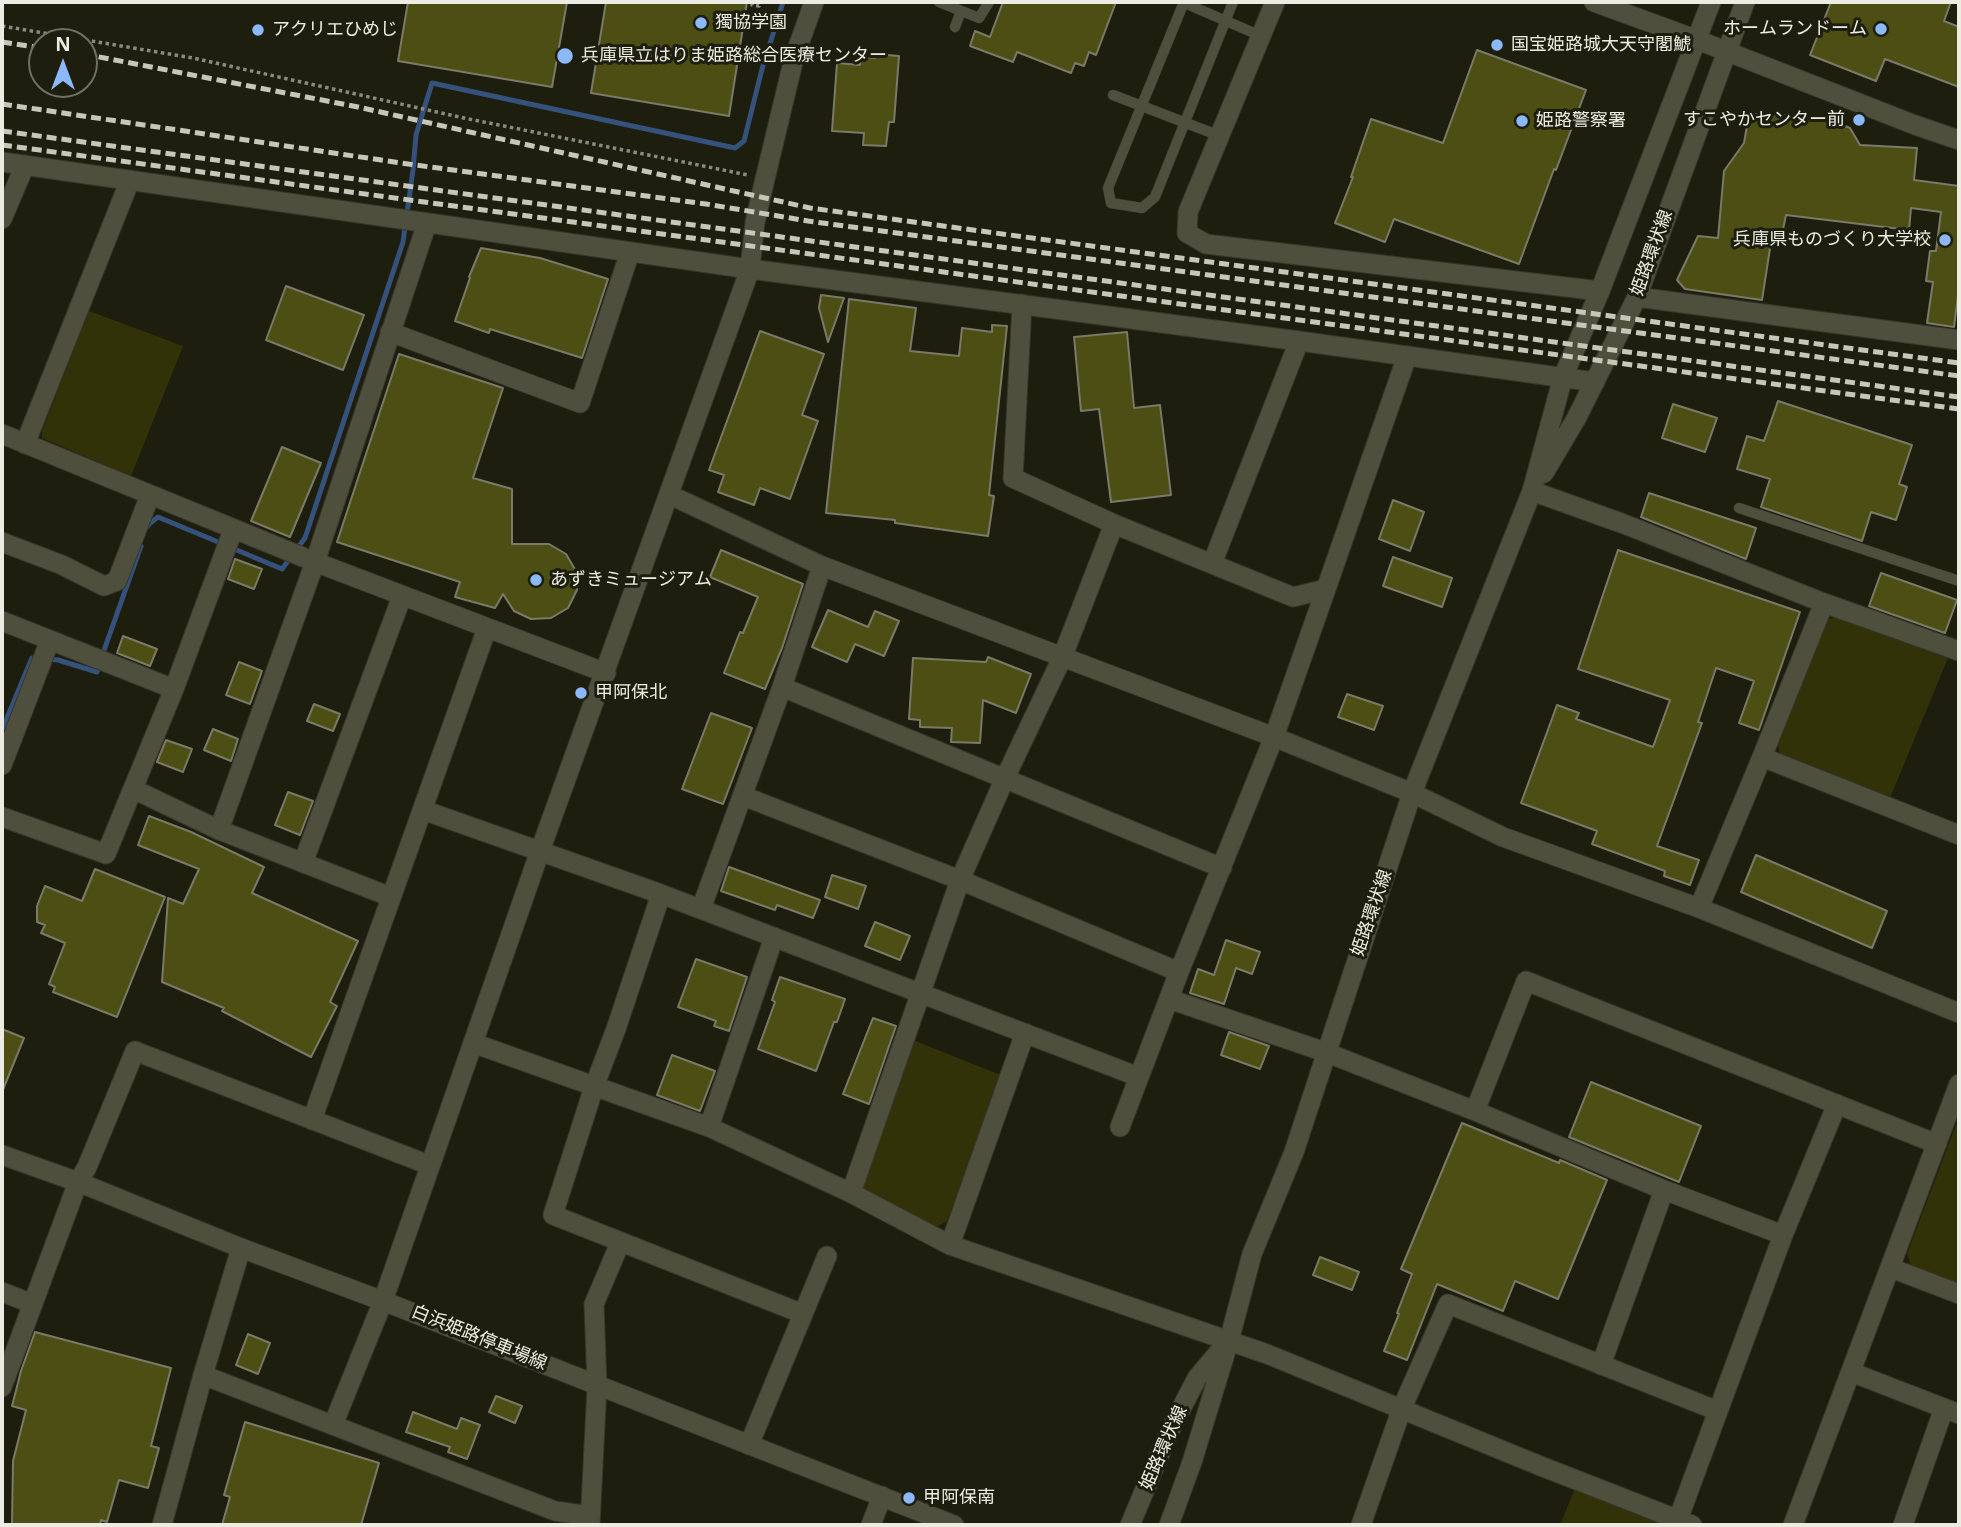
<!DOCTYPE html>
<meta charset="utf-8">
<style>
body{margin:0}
#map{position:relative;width:1961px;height:1527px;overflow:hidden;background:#1e1e0f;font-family:"Open Sans",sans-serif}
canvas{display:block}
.frame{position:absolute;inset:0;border:4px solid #ecece2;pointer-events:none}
.north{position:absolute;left:28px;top:28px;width:70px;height:70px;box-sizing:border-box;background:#1e1e0f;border:2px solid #707063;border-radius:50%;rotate:0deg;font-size:19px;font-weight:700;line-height:28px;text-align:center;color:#ecece2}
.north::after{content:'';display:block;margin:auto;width:24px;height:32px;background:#8bb9fc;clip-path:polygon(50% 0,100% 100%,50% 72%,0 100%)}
</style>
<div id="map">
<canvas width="1961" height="1527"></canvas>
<div class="frame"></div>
<div class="north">N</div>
</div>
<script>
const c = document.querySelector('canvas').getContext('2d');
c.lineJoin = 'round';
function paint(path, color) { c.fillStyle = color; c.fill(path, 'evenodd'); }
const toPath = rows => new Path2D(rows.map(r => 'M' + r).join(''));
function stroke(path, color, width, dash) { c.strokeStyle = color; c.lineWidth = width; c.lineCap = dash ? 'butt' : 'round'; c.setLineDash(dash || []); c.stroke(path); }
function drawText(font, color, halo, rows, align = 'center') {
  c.font = font + ' "Open Sans","Noto Sans JP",sans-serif'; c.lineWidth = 6; c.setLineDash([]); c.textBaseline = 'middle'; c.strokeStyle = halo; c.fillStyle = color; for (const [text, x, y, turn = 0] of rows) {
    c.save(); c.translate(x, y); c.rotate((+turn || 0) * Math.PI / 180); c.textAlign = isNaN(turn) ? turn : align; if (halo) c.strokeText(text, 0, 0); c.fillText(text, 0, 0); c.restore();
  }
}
paint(toPath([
 [89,311,183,346,131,476,42,438,42,431],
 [1837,616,1948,658,1890,798,1781,756,1777,743,1825,621],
 [913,1040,1003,1076,947,1221,935,1228,866,1193,860,1182],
 [1959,1117,1959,1285,1912,1268,1907,1254],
 [1576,1486,1661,1521,1662,1525,1560,1525]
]), '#323208');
stroke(toPath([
 [147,527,149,524,158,517,223,544],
 [232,548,282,569,305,538,403,242,413,170,416,135,432,83,735,148,744,141,762,69,783,2],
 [102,656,141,546],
 [49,659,58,660,97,672,99,665],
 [2,730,32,658,39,659]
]), '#35527d', 5);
const building = toPath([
 [408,2,567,2,552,87,398,61,408,2],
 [606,2,747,2,729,116,591,93,606,2],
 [1003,2,1116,2,1096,55,1089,52,1084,66,1075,63,1071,73,1017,52,1013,62,970,46,975,31,990,37,1003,2],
 [1831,2,1951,2,1944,21,1959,27,1959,87,1885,59,1876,81,1810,55,1831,2],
 [1477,50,1586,90,1556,170,1554,169,1519,264,1394,219,1385,242,1335,223,1353,177,1351,177,1371,119,1443,143,1477,50],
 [875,54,899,56,894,122,889,122,886,146,863,145,864,133,832,131,837,63,860,65,860,57,875,58,875,54],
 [1749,114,1821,117,1850,128,1860,145,1917,148,1914,180,1959,186,1959,287,1954,327,1927,323,1933,282,1926,281,1930,251,1936,251,1941,212,1911,208,1909,230,1786,215,1780,244,1771,242,1762,300,1685,289,1677,280,1698,236,1718,238,1724,171,1744,143,1749,114],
 [481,248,540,258,608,279,582,358,490,329,489,333,455,321,470,278,469,277,481,248],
 [286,286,364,315,343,370,266,340,286,286],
 [821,295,844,298,828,342,819,308,821,295],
 [849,299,916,308,910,351,959,356,962,328,992,332,992,325,1007,326,989,495,994,496,988,536,895,523,895,520,826,513,849,299],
 [760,331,824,354,802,415,818,421,790,499,760,488,754,505,718,492,724,475,709,470,760,331],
 [1127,332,1134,408,1160,405,1171,495,1111,502,1099,409,1081,411,1074,337,1127,332],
 [399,354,503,388,473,478,512,489,512,544,549,544,566,554,576,571,577,590,568,608,551,618,531,619,514,611,503,594,495,608,455,597,460,582,337,542,399,354],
 [1778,401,1912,445,1899,484,1907,487,1896,520,1871,512,1862,541,1761,507,1770,479,1737,469,1747,436,1764,441,1778,401],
 [1673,404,1717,418,1705,452,1662,438,1673,404],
 [282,447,321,463,290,537,251,521,282,447],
 [1649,493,1756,528,1746,559,1641,517,1649,493],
 [1393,500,1424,512,1410,551,1379,539,1393,500],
 [721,550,803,584,782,648,765,689,724,673,740,632,743,633,758,597,710,577,721,550],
 [1618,550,1800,612,1759,730,1739,723,1754,681,1716,668,1698,722,1702,723,1657,846,1699,860,1690,885,1664,876,1665,871,1592,844,1597,831,1521,803,1557,705,1579,713,1576,719,1653,747,1670,700,1578,669,1618,550],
 [1393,557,1452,578,1442,607,1383,586,1393,557],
 [235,559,262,569,254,589,228,579,235,559],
 [1881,573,1957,600,1945,633,1869,606,1881,573],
 [828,610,868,627,875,611,899,621,884,656,855,644,847,662,812,647,828,610],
 [123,636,157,649,150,666,117,653,123,636],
 [988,657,1031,674,1016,713,983,700,980,743,951,742,952,728,920,727,920,720,909,719,913,658,986,662,988,657],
 [239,662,262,671,250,704,226,695,239,662],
 [1347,694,1383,706,1374,730,1338,717,1347,694],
 [314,704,340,714,333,731,307,721,314,704],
 [711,713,752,728,723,804,682,789,711,713],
 [213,729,238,739,231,761,204,750,213,729],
 [166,740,192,749,183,772,157,762,166,740],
 [288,792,313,801,300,835,275,825,288,792],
 [149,816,191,832,264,867,252,893,358,941,330,1002,337,1006,311,1057,222,1011,224,1008,162,982,168,898,183,904,199,869,138,845,149,816],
 [1756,855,1887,911,1872,948,1741,892,1756,855],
 [729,867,820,900,813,918,777,905,775,910,721,891,729,867],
 [95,869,165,897,117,1017,53,992,55,987,49,984,65,943,41,933,45,925,37,922,37,906,45,886,82,901,95,869],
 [832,875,866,886,858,909,825,897,832,875],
 [875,922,910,936,900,960,865,946,875,922],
 [1226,940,1260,952,1252,974,1236,968,1224,1004,1190,993,1198,969,1214,975,1226,940],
 [696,959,747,977,729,1031,714,1026,716,1021,678,1007,696,959],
 [780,977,845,999,837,1022,834,1022,816,1071,758,1049,775,1002,772,1000,780,977],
 [873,1018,896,1026,869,1104,843,1094,873,1018],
 [2,1029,24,1038,2,1092,2,1029],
 [1229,1032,1269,1046,1260,1069,1221,1055,1229,1032],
 [672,1055,715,1071,700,1111,657,1095,672,1055],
 [1591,1082,1701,1126,1679,1182,1569,1137,1591,1082],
 [1462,1123,1559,1163,1560,1160,1607,1180,1558,1299,1515,1281,1503,1311,1437,1284,1407,1360,1384,1351,1399,1314,1397,1313,1412,1274,1401,1269,1462,1123],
 [1320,1257,1359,1272,1352,1290,1313,1275,1320,1257],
 [35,1332,171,1368,151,1446,159,1448,148,1488,119,1480,107,1522,101,1520,100,1525,12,1525,13,1461,26,1410,12,1406,21,1371,35,1332],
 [248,1334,270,1343,258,1374,236,1365,248,1334],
 [496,1396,522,1406,515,1423,489,1412,496,1396],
 [413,1412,457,1429,461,1418,480,1425,467,1459,448,1452,450,1447,406,1432,413,1412],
 [245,1422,379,1463,361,1525,222,1525,230,1497,224,1495,245,1422]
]);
paint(building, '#4d4e13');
stroke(building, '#797a67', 2);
const service = toPath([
 [939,2,979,18,989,2],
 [1182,2,1261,36],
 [1184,2,1108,188,1111,203,1142,208,1155,197,1233,2],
 [955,27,961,11],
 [1113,95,1220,136],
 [1739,508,1959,581]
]);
const minor = toPath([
 [2,219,25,165],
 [1637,297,1959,340],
 [390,332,580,403,630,252],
 [2,434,315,562,606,673],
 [25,444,130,180],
 [1532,491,1624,524,1824,603,1959,651],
 [670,495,822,566,1274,737,1412,793,1503,837,1699,908,1959,1013],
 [1114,524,1293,597,1326,589,1407,356],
 [2,542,62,565,104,586,117,581,150,495],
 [1212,564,1299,341],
 [2,621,174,689],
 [782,687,1222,868],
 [1762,757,1959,835],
 [2,765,50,640],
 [133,789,219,830,391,897],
 [743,796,960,880,1179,972],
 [423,810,661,894,1139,1077],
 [2,817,106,854,174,689,233,530],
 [219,830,315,562,427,223],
 [303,863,402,596],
 [661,894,616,1029,594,1087,553,1215,803,1314],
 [1699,908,1762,757,1824,603],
 [701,909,782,687,822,566],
 [1169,999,1325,1052,1475,1111,1664,1190,1783,1235],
 [473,1043,709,1127,851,1193,950,1245,1267,1354,1538,1465,1692,1525],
 [1475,1111,1526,981,1937,1144],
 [312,1120,487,628],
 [709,1127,774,937],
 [1120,1127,1179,972,1274,737,1326,589],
 [851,1193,960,880,1005,778,1062,658,1114,524,1013,478,1022,304],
 [950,1245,1025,1033],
 [1891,1268,1959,1294],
 [2,1292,33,1304],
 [1601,1365,1664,1190],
 [1851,1372,1959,1414],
 [203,1375,555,1511,590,1516],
 [2,1387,78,1182,87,1167,135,1051,429,1165],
 [333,1425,383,1301],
 [749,1445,827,1256],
 [162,1525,203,1375,241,1248],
 [590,1525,597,1386,594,1304,620,1243],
 [871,1525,882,1496],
 [1361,1525,1402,1408,1448,1304,1718,1411],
 [1676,1525,1783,1235,1837,1104],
 [1793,1525,1959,1084],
 [1903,1525,1944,1408]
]);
const tertiary = toPath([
 [1275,2,1188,212,1187,233,1206,244,1600,291],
 [1594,2,1695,39,1915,125,1959,140],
 [2,162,750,269,1299,341,1595,382],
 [383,1301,540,851,750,269,755,222,765,179,794,58,814,2]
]);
const secondary = toPath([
 [1544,473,1576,419,1637,297,1745,2],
 [2,1155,78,1182,241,1248,383,1301,954,1525],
 [1130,1525,1170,1430,1197,1378,1223,1347],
 [1169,1525,1192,1462,1229,1341,1252,1254,1294,1152,1412,793,1532,491,1563,377,1600,291,1711,2]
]);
stroke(service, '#36362d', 11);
stroke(minor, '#36362d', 21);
stroke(tertiary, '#36362d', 21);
stroke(secondary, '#36362d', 21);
stroke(toPath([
 [752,2,752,5,759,6,760,2],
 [2,26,193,58,464,118,748,175]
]), '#8a8a7e', 3.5, [3.5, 3.5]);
stroke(service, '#4e4f3d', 10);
stroke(minor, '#4e4f3d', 19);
stroke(tertiary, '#4e4f3d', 19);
stroke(secondary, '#4e4f3d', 19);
stroke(toPath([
 [2,42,42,48],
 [84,54,358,107,810,208,1959,363],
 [2,104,408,164,706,204,808,221,1959,376],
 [2,131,1959,397],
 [2,145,1959,409]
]), '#c6c6bb', 5, [10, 5]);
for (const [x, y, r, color] of [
 [701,23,7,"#8bb9fc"],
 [1881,29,7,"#8bb9fc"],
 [258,30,7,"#8bb9fc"],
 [1497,45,7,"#8bb9fc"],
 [565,56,9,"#8bb9fc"],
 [1859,120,7,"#8bb9fc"],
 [1522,121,7,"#8bb9fc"],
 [1945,240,7,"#8bb9fc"],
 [536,580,7,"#8bb9fc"],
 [581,693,7,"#8bb9fc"],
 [909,1498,7,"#8bb9fc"]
]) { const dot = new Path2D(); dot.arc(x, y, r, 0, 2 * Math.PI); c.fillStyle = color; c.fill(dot); stroke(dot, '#1e1e0f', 2.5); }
drawText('18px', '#ecece2', '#1e1e0f', [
 ["獨協学園",715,23],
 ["ホームランドーム",1867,29,"right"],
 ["アクリエひめじ",272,30],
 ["国宝姫路城大天守閣鯱",1511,45],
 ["兵庫県立はりま姫路総合医療センター",581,56],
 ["すこやかセンター前",1845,120,"right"],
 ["姫路警察署",1536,121],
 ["兵庫県ものづくり大学校",1931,240,"right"],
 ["あずきミュージアム",550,580],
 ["甲阿保北",595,693],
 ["甲阿保南",923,1498]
], 'left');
drawText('18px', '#ecece2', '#1e1e0f', [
 ["姫路環状線",1652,253,-70],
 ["姫路環状線",1372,913,-71],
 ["白浜姫路停車場線",479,1338,22],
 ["姫路環状線",1164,1448,-66]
]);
</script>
